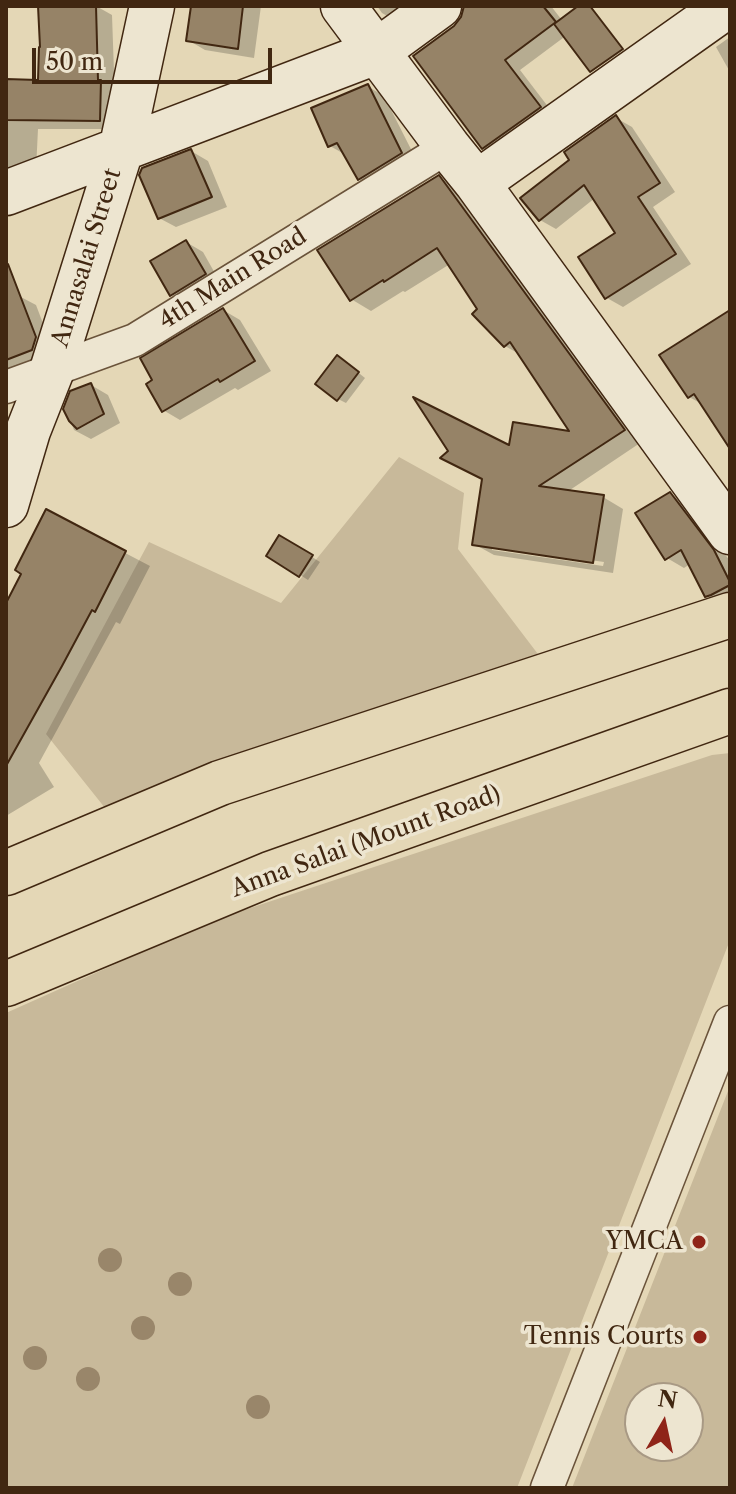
<!DOCTYPE html>
<style>
body{margin:0}
#map{position:relative;width:736px;height:1494px;overflow:hidden;background:#e4d7b6;font-family:"Libre Caslon Text",serif}
canvas{display:block}
.frame{position:absolute;inset:0;border:8px solid #412711;pointer-events:none}
.north{position:absolute;left:624px;top:1382px;width:80px;height:80px;box-sizing:border-box;background:#ede5d0;border:2px solid #a89984;border-radius:50%;rotate:9deg;font-size:22px;font-weight:700;line-height:32px;text-align:center;color:#412711}
.north::after{content:'';display:block;margin:auto;width:28px;height:36px;background:#8f2418;clip-path:polygon(50% 0,100% 100%,50% 72%,0 100%)}
.scale{position:absolute;left:32px;top:48px;width:240px;height:36px;box-sizing:border-box;border:4px solid #412711;border-top:0;padding-left:10px;font-size:24px;line-height:28px;white-space:nowrap;color:#412711;-webkit-text-stroke:6px #ede5d0;paint-order:stroke}
</style>
<div id="map">
<canvas width="736" height="1494"></canvas>
<div class="frame"></div>
<div class="north">N</div>
<div class="scale">50 m</div>
</div>
<script>
const c = document.querySelector('canvas').getContext('2d');
c.lineJoin = 'round';
function paint(path, color) { c.fillStyle = color; c.fill(path, 'evenodd'); }
const toPath = rows => new Path2D(rows.map(r => 'M' + r).join(''));
function stroke(path, color, width, dash) { c.strokeStyle = color; c.lineWidth = width; c.lineCap = dash ? 'butt' : 'round'; c.setLineDash(dash || []); c.stroke(path); }
function drawText(font, color, halo, rows, align = 'center') {
  c.font = font + ' "Libre Caslon Text",serif'; c.lineWidth = 7; c.setLineDash([]); c.textBaseline = 'middle'; c.strokeStyle = halo; c.fillStyle = color; for (const [text, x, y, turn = 0] of rows) {
    c.save(); c.translate(x, y); c.rotate((+turn || 0) * Math.PI / 180); c.textAlign = isNaN(turn) ? turn : align; if (halo) c.strokeText(text, 0, 0); c.fillText(text, 0, 0); c.restore();
  }
}
paint(toPath([
 [399,457,464,493,458,549,544,662,109,813,46,734,149,542,281,603],
 [730,753,730,940,517,1488,6,1488,6,1013,214,920,712,755],
 [730,1086,730,1488,572,1488],
 [640,1398,688,1398,688,1446,640,1446]
]), '#c8b99a');
paint(toPath([
 [96,6,112,15,116,129,38,129,36,170,6,184,6,81,40,83],
 [193,6,261,6,254,58,205,50,188,40],
 [377,6,425,6,401,24,382,13],
 [465,6,551,6,571,32,520,70,556,117,500,157,483,148,455,28,463,18],
 [730,37,730,72,716,47],
 [367,86,384,96,418,163,376,188,359,179,346,155,330,146],
 [616,118,632,127,675,192,653,207,691,264,623,307,607,298,617,234,595,198,556,229,540,220,571,160],
 [191,151,208,161,227,207,176,227,159,218],
 [439,177,459,189,643,441,567,492,603,497,623,509,613,573,494,555,474,544,484,479,511,448,573,434,521,355,505,346,450,264,405,292,403,291,371,311,351,299],
 [492,546,604,562,603,566,492,550],
 [186,242,203,252,221,284,188,304,172,295],
 [19,296,36,305,52,347,48,359,6,375,6,301],
 [730,309,730,446,704,405,689,397,726,315,725,313],
 [223,310,240,320,271,371,238,390,235,388,180,420,163,410,155,381],
 [345,362,365,378,346,403,338,399],
 [91,385,108,395,120,423,91,439,74,430,66,409],
 [670,494,687,504,730,561,730,602,723,605,707,595,690,564,684,568,667,558],
 [47,512,150,566,120,624,116,622,39,763,54,787,6,816,6,608,24,574],
 [280,537,320,562,308,580,269,555]
]), '#0003');
const building = toPath([
 [38,6,96,6,98,80,101,80,100,121,6,120,6,79,38,80,39,47,40,47,38,6],
 [191,6,243,6,238,49,186,41,191,6],
 [464,6,543,6,556,22,505,60,541,107,482,149,413,56,454,26,461,17,464,6],
 [578,6,590,6,623,49,590,72,554,24,578,6],
 [368,84,402,153,358,180,337,143,328,147,311,108,368,84],
 [616,115,660,183,638,197,676,254,605,299,578,257,615,233,584,185,539,221,520,198,569,160,564,152,616,115],
 [191,149,212,197,158,219,139,175,142,168,191,149],
 [439,175,625,430,539,486,604,495,593,563,472,545,482,479,440,458,448,451,413,397,509,445,513,422,569,431,510,342,504,347,472,314,477,309,437,248,384,282,383,280,350,301,317,250,439,175],
 [186,240,206,274,170,296,150,261,186,240],
 [6,264,8,264,36,337,32,350,6,360,6,264],
 [223,308,255,361,220,382,218,379,162,412,146,384,152,380,140,358,223,308],
 [730,310,730,449,694,394,688,398,659,355,730,310],
 [337,355,359,372,337,401,315,384,337,355],
 [91,383,104,414,77,429,69,421,63,409,70,391,91,383],
 [670,492,714,550,730,582,730,585,711,595,705,597,681,550,665,560,635,513,670,492],
 [46,509,126,551,95,612,92,610,62,666,6,766,6,603,21,574,15,570,46,509],
 [279,535,313,555,299,577,266,556,279,535]
]);
paint(building, '#968367');
stroke(building, '#412711', 2);
const street = toPath([
 [6,387,135,340,448,147],
 [547,1488,730,1022]
]);
const secondary = toPath([
 [343,6,448,147,477,183,730,532],
 [477,183,727,6],
 [6,193,376,52,439,6],
 [6,505,28,431,52,370,121,150,152,6]
]);
const primary = toPath([
 [6,873,220,783,730,615],
 [6,984,270,874,730,711]
]);
stroke(street, '#6a533a', 35);
stroke(secondary, '#412711', 47);
stroke(primary, '#412711', 47);
stroke(street, '#ede5d0', 32);
stroke(secondary, '#ede5d0', 44);
stroke(primary, '#e4d7b6', 44);
c.fillStyle = '#99866a';
for (const [x, y] of [
 [110,1260],
 [180,1284],
 [143,1328],
 [35,1358],
 [88,1379],
 [258,1407]
]) { c.beginPath(); c.arc(x, y, 12, 0, 2 * Math.PI); c.fill(); }
for (const [x, y, r, color] of [
 [699,1242,8,"#8f2418"],
 [700,1337,8,"#8f2418"]
]) { const dot = new Path2D(); dot.arc(x, y, r, 0, 2 * Math.PI); c.fillStyle = color; c.fill(dot); stroke(dot, '#ede5d0', 3); }
drawText('24px', '#412711', '#ede5d0', [
 ["Annasalai Street",87,258,-73],
 ["4th Main Road",233,279,-32],
 ["Anna Salai (Mount Road)",366,842,-20]
]);
drawText('24px', '#412711', '#ede5d0', [
 ["YMCA",683,1242],
 ["Tennis Courts",684,1337]
], 'right');
</script>
